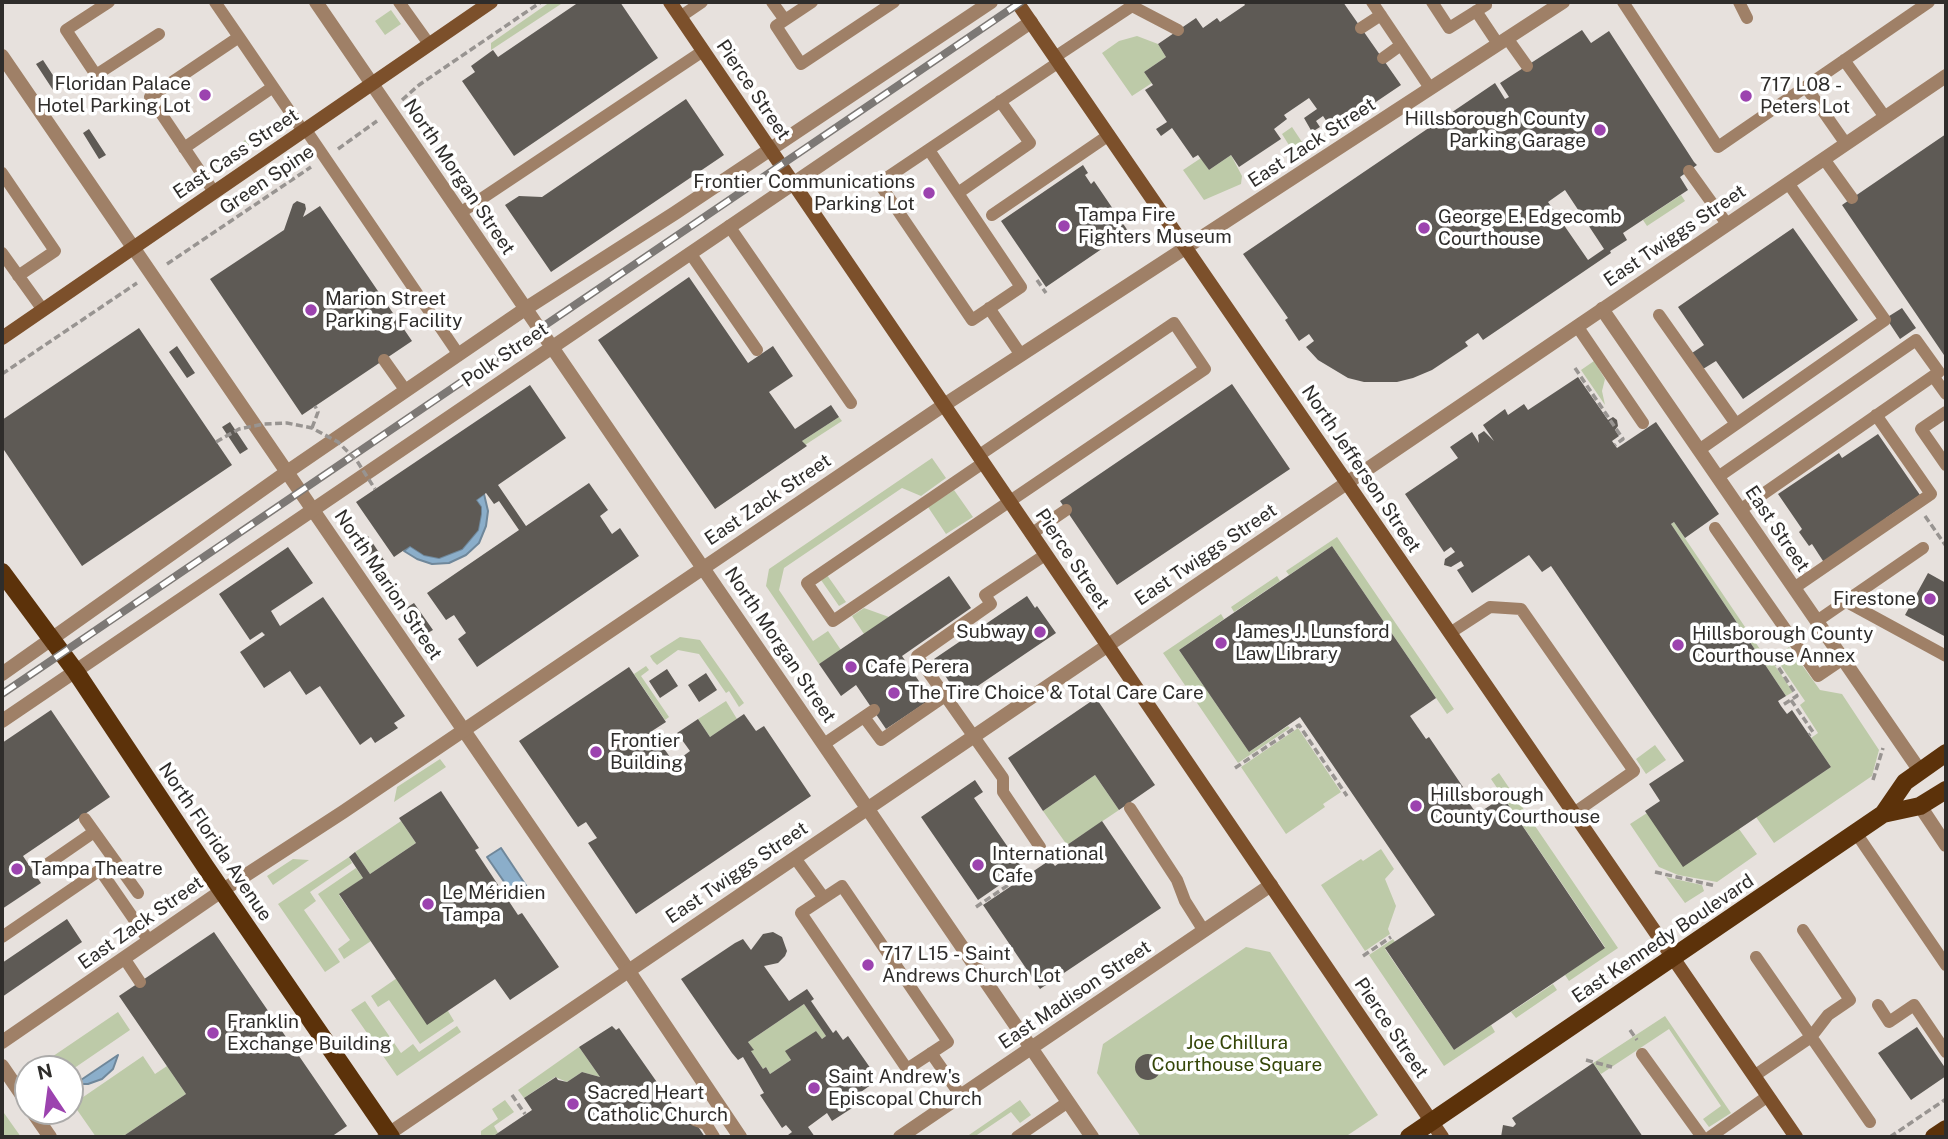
<!DOCTYPE html>
<meta charset="utf-8">
<style>
body{margin:0}
#map{position:relative;width:1948px;height:1139px;overflow:hidden;background:#e7e1dd;font-family:"Public Sans",sans-serif}
canvas{display:block}
.frame{position:absolute;inset:0;border:4px solid #2f2d2b;pointer-events:none}
.north{position:absolute;left:14px;top:1055px;width:70px;height:70px;box-sizing:border-box;background:#fff;border:2px solid #acabaa;border-radius:50%;rotate:347deg;font-size:19px;font-weight:700;line-height:28px;text-align:center;color:#2f2d2b}
.north::after{content:'';display:block;margin:auto;width:24px;height:32px;background:#9c43af;clip-path:polygon(50% 0,100% 100%,50% 72%,0 100%)}
</style>
<div id="map">
<canvas width="1948" height="1139"></canvas>
<div class="frame"></div>
<div class="north">N</div>
</div>
<script>
const c = document.querySelector('canvas').getContext('2d');
c.lineJoin = 'round';
function paint(path, color) { c.fillStyle = color; c.fill(path, 'evenodd'); }
const toPath = rows => new Path2D(rows.map(r => 'M' + r).join(''));
function stroke(path, color, width, dash) { c.strokeStyle = color; c.lineWidth = width; c.lineCap = dash ? 'butt' : 'round'; c.setLineDash(dash || []); c.stroke(path); }
function drawText(font, color, halo, rows, align = 'center') {
  c.font = font + ' "Public Sans",sans-serif'; c.lineWidth = 7; c.setLineDash([]); c.textBaseline = 'middle'; c.strokeStyle = halo; c.fillStyle = color; for (const [text, x, y, turn = 0] of rows) {
    c.save(); c.translate(x, y); c.rotate((+turn || 0) * Math.PI / 180); c.textAlign = isNaN(turn) ? turn : align; if (halo) c.strokeText(text, 0, 0); c.fillText(text, 0, 0); c.restore();
  }
}
paint(toPath([
 [550,2,564,2,491,50,491,43],
 [391,10,401,24,385,35,375,21],
 [1137,36,1158,44,1166,57,1144,72,1152,83,1132,96,1102,53,1119,41],
 [267,125,270,134,217,170,210,164],
 [1292,127,1308,151,1302,156,1292,150,1282,134],
 [1231,155,1242,176,1241,184,1204,200,1183,170,1201,158,1209,170],
 [1681,195,1685,201,1647,226,1643,220],
 [1594,361,1605,379,1602,391,1605,405,1581,370],
 [839,417,842,421,805,445,802,441],
 [932,458,946,478,921,496,902,488,784,568,779,590,813,641,828,631,841,650,819,664,766,586,769,569],
 [954,490,973,517,946,534,928,507],
 [1674,522,1768,661,1771,660,1793,692,1786,696,1671,524],
 [1337,537,1454,709,1447,714,1332,546,1289,575,1286,571],
 [827,575,846,602,839,606,821,580],
 [1277,576,1280,581,1234,612,1231,607],
 [864,608,889,617,864,634,852,616],
 [1221,614,1224,619,1179,650,1249,752,1288,726,1290,728,1238,763,1163,653],
 [680,637,700,640,744,703,739,707,729,691,726,693,699,654,678,650,657,665,653,661,650,656],
 [1789,647,1820,690,1842,694,1879,750,1872,776,1774,843,1756,817,1831,767,1811,738,1818,733,1800,705,1805,701,1775,657],
 [646,666,649,670,641,676,669,717,665,720,634,674],
 [726,701,737,719,710,737,698,719],
 [1298,728,1341,792,1323,804,1325,807,1286,834,1241,767],
 [1655,745,1666,760,1646,774,1636,759],
 [440,759,446,767,394,802,397,787],
 [1499,773,1618,948,1569,981,1565,975,1605,947,1491,779],
 [1095,775,1119,810,1067,845,1043,811],
 [1647,813,1739,829,1757,854,1717,882,1678,875,1659,867,1630,824],
 [401,821,416,843,370,874,355,852],
 [1381,849,1394,869,1385,879,1396,906,1388,929,1390,934,1365,951,1321,885,1361,859,1363,861],
 [349,857,352,863,310,892,316,901,304,910,340,962,325,972,278,904],
 [293,859,309,860,273,885,267,876],
 [356,868,363,878,339,895,371,941,344,959,338,949,350,940,318,894],
 [1666,877,1702,885,1704,891,1685,903],
 [1393,939,1395,942,1385,949,1454,1050,1491,1025,1495,1032,1444,1066,1369,955],
 [1246,947,1270,952,1378,1115,1345,1137,1141,1137,1097,1073,1103,1044],
 [397,978,448,1011,454,1021,420,1044,389,1000,378,1007,371,996],
 [1553,984,1557,990,1516,1018,1511,1012],
 [365,1001,401,1053,413,1044,419,1052,457,1026,461,1032,397,1076,351,1010],
 [804,1004,826,1036,822,1039,816,1031,786,1051,791,1060,770,1074,766,1067,763,1069,751,1051,753,1049,748,1042],
 [118,1012,130,1030,70,1071,70,1069,42,1069,40,1065],
 [1665,1016,1731,1113,1709,1127,1703,1119,1721,1106,1669,1029,1601,1074,1593,1063],
 [579,1047,600,1077,582,1072,567,1082,555,1077,524,1098,518,1090],
 [143,1056,155,1074,167,1066,186,1094,122,1137,96,1137,73,1104],
 [505,1100,514,1112,494,1126,498,1133,492,1137,481,1137,481,1131,498,1119,492,1109],
 [1020,1100,1031,1115,1020,1123,1011,1112,974,1137,966,1137],
 [4,1113,21,1137,5,1137,2,1132,2,1114]
]), '#bdcaa8');
const water = toPath([
 [484,494,488,511,486,526,479,543,466,555,449,563,432,564,417,559,404,551,410,546,424,555,439,558,462,549,478,530,481,514,481,507,476,500,484,494],
 [501,848,529,890,516,899,487,857,501,848],
 [118,1055,113,1069,102,1079,88,1084,75,1084,118,1055]
]);
paint(water, '#8baeca');
stroke(water, '#6f879a', 2);
paint(toPath([
 [579,2,620,2,658,58,514,156,462,81,475,72,471,66,493,50,498,57],
 [1243,2,1343,2,1401,85,1333,131,1323,116,1316,121,1320,127,1312,132,1304,118,1317,109,1309,98,1284,115,1287,119,1274,129,1281,139,1239,167,1231,155,1209,170,1198,155,1193,158,1172,128,1161,136,1156,129,1167,122,1145,90,1153,85,1144,72,1166,57,1158,44,1196,18,1203,28,1217,18,1220,22,1245,5],
 [1582,30,1591,43,1609,31,1694,162,1697,165,1680,177,1688,190,1623,233,1627,240,1610,251,1611,253,1483,340,1478,333,1465,342,1468,346,1432,370,1413,378,1397,382,1364,382,1348,378,1318,360,1306,347,1314,341,1309,334,1299,341,1285,320,1288,318,1243,254,1495,83,1505,99,1509,97,1500,83],
 [1565,190,1604,249,1588,260,1548,202],
 [43,60,60,86,53,90,36,64],
 [686,99,724,155,551,272,505,205,519,196,542,197],
 [89,129,106,155,99,159,83,133],
 [1946,134,1946,358,1842,205],
 [1083,165,1088,173,1085,175,1091,184,1094,181,1128,231,1046,287,1001,221],
 [297,201,305,204,306,209,303,217,320,206,412,341,302,415,210,279,284,230,293,204],
 [1793,228,1858,320,1743,399,1716,361,1703,369,1692,353,1704,345,1678,307],
 [689,277,748,363,773,346,793,376,769,392,795,429,831,405,839,417,802,441,807,446,715,509,598,340],
 [1902,308,1916,328,1900,339,1886,318],
 [139,328,232,465,82,566,2,447,2,420],
 [177,346,195,373,187,378,169,352],
 [1578,377,1608,420,1613,417,1617,420,1618,426,1615,430,1619,436,1612,441,1617,448,1656,422,1719,514,1685,538,1674,522,1671,524,1786,696,1778,701,1781,706,1787,714,1792,710,1831,767,1683,867,1645,811,1660,801,1649,784,1684,761,1551,566,1542,572,1529,555,1472,593,1457,570,1464,566,1461,561,1451,567,1444,565,1445,559,1455,552,1451,547,1444,552,1405,494,1458,458,1450,447,1472,432,1479,443,1478,435,1484,431,1494,441,1483,425,1505,409,1508,415,1524,404,1528,410],
 [1232,384,1290,469,1117,585,1060,501],
 [530,385,566,438,498,485,526,526,589,483,608,510,600,516,612,534,620,528,639,556,477,667,458,639,466,633,454,615,446,620,427,593,519,530,499,501,494,504,486,493,476,500,481,507,481,514,478,530,462,549,439,558,424,555,410,546,394,557,356,502],
 [230,422,248,449,240,454,222,427],
 [1878,434,1920,495,1886,518,1888,522,1825,564,1812,544,1809,546,1799,532,1802,529,1778,494,1839,453,1842,458],
 [368,536,386,563,378,568,360,541],
 [1332,546,1436,698,1410,716,1426,739,1429,737,1463,787,1459,789,1477,814,1503,797,1605,948,1454,1050,1385,948,1435,915,1300,717,1249,752,1179,650],
 [288,547,313,583,271,611,280,626,323,597,405,716,394,723,398,728,375,743,371,737,360,745,320,686,306,695,290,671,264,688,240,652,265,635,262,632,250,640,219,594],
 [1928,573,1946,583,1946,637,1905,615],
 [949,576,971,608,902,656,931,699,886,729,856,685,841,696,819,664],
 [1027,596,1035,608,1037,606,1056,633,960,698,934,659],
 [414,603,433,630,424,635,406,608],
 [629,667,666,722,652,731,674,763,690,751,677,733,698,719,710,737,744,714,756,731,764,726,811,796,636,914,588,843,597,838,586,822,578,827,519,741],
 [667,669,678,686,660,698,649,681],
 [706,673,717,690,699,702,688,685],
 [1096,698,1155,785,1119,810,1095,775,1043,811,1008,758],
 [51,710,110,797,23,856,41,883,2,909,2,743],
 [975,780,983,792,974,798,1023,869,978,900,921,817],
 [441,791,479,848,475,850,518,915,522,913,559,967,510,1000,495,979,427,1025,339,894,363,878,349,857,355,852,370,874,416,843,399,818],
 [1102,821,1161,908,1040,989,983,905,1050,860,1055,866,1073,853,1067,845],
 [67,919,82,942,2,997,2,963],
 [214,932,347,1126,331,1137,122,1137,186,1094,119,996],
 [773,932,782,937,787,951,785,956,778,963,764,966,789,1001,807,989,814,999,811,1001,833,1033,836,1030,843,1040,848,1036,871,1069,868,1071,875,1082,858,1094,863,1101,832,1121,827,1113,808,1127,815,1137,789,1137,788,1135,792,1132,786,1125,782,1128,760,1095,764,1093,743,1057,738,1060,732,1053,681,979,735,943,743,939,751,950,763,934],
 [804,1004,826,1036,822,1039,816,1031,785,1051,791,1060,770,1074,766,1067,763,1069,751,1051,754,1050,748,1042],
 [612,1026,616,1030,619,1028,682,1118,689,1113,705,1137,492,1137,532,1110,524,1098,556,1077,558,1080,567,1082,582,1072,600,1077,579,1047],
 [1917,1027,1946,1069,1946,1076,1911,1100,1878,1053],
 '1135 1067a13 13 0 1 1 26 0a13 13 0 1 1-26 0Z',
 [1593,1063,1643,1137,1501,1137,1503,1125,1513,1127,1516,1124,1512,1118]
]), '#5e5a55');
stroke(toPath([
 [402,100,419,85,541,2],
 [338,149,377,121],
 [167,264,311,167],
 [1037,280,1046,293],
 [1575,368,1623,439,1615,445],
 [2,374,137,283],
 [312,428,318,412,315,406],
 [1925,516,1946,546],
 [1773,659,1797,696,1781,706],
 [1791,700,1813,732,1809,735],
 [1235,768,1299,725,1347,796],
 [1873,780,1883,748],
 [1655,872,1716,886],
 [976,907,1026,873],
 [1363,956,1391,937],
 [1630,1030,1637,1040],
 [1586,1060,1612,1067],
 [512,1095,525,1114],
 [1890,1137,1946,1099]
]), '#989491', 3.5, [7, 3.5]);
stroke(toPath([
 [109,2,66,30,96,75,159,34],
 [215,2,239,37],
 [399,2,429,44],
 [772,2,785,20],
 [812,2,776,26,801,64,894,2],
 [1372,2,1430,88],
 [1432,2,1449,28,1486,5,1485,2],
 [1623,2,1718,147,1929,2],
 [1739,2,1747,18],
 [1476,11,1498,44],
 [680,17,702,2],
 [1361,28,1381,15],
 [1507,38,1527,66],
 [1055,57,1132,6,1178,30],
 [1383,58,1401,45],
 [1844,60,1885,117],
 [1806,87,1846,144],
 [306,130,459,355],
 [184,148,273,87],
 [929,150,1021,287,972,320,879,183,1059,62],
 [1824,159,1852,198],
 [1689,171,1727,224],
 [2,173,55,251,18,276],
 [214,192,150,97,239,37,303,131],
 [958,193,1030,143,1000,101],
 [460,213,703,51],
 [992,215,1109,135],
 [729,226,851,403],
 [2,253,43,310],
 [690,253,757,350],
 [989,308,1021,355],
 [1659,315,1736,424],
 [1577,326,1643,423],
 [384,360,406,391],
 [1933,376,1946,394],
 [1946,412,1921,429,1946,465],
 [1699,450,1885,320,1788,183],
 [978,456,1174,323,1205,369,833,621,807,583,983,463],
 [1718,477,1916,340,1939,372,1740,510],
 [1715,528,1818,676,1843,659],
 [1031,534,1066,510],
 [1794,588,1931,494,1876,415],
 [1845,601,1946,656],
 [1817,621,1923,548],
 [1450,633,1490,607,1521,609,1634,771,1574,813],
 [864,717,881,740,945,696],
 [824,744,874,710],
 [1130,808,1177,880,1185,901,1204,931],
 [85,819,138,893],
 [1856,833,1946,965],
 [1040,847,1003,792,1003,778,917,656,991,604,985,595,1045,555],
 [795,858,824,898],
 [39,870,94,832],
 [842,886,948,1042,907,1069,801,913,842,886],
 [2,937,100,870,149,941],
 [1756,957,1870,1122],
 [124,958,140,982],
 [1878,1005,1889,1022,1914,1005,1946,1052],
 [931,1053,961,1096],
 [1642,1054,1702,1137],
 [1754,1076,1811,1037,1828,1015,1850,1000,1803,930],
 [695,1120,706,1124,714,1137],
 [1017,1137,1068,1102],
 [1710,1137,1768,1096]
]), '#9f8067', 12);
stroke(toPath([
 [2,56,628,970,740,1137],
 [1602,309,1920,771],
 [1920,806,1946,845],
 [2,1066,28,1104],
 [32,1111,50,1137]
]), '#9f8067', 14);
stroke(toPath([
 [316,2,1092,1137],
 [2,674,287,472,525,309,675,213,991,2],
 [2,721,1031,22],
 [2,1042,223,890,343,812,944,405,1563,2],
 [384,1137,1946,76],
 [900,1137,1271,885]
]), '#9f8067', 14);
stroke(toPath([
 [670,2,1442,1137],
 [1017,2,1796,1137],
 [2,338,491,2]
]), '#7c502b', 14);
stroke(toPath([
 [2,572,76,672,205,866,391,1137],
 [1883,814,1905,782,1946,753],
 [1409,1137,1883,814,1920,806,1946,790],
 [1934,1137,1946,1129]
]), '#5c320a', 18);
const rail = toPath([
 [2,694,1021,2]
]);
stroke(rail, '#7c7875', 8);
stroke(rail, '#fff', 5, [16]);
stroke(toPath([
 [216,442,239,429,264,424,287,423,312,428,338,442,357,461,375,489]
]), '#989491', 3.5, [7, 3.5]);
for (const [x, y, r, color] of [
 [205,95,7,"#9c43af"],
 [1746,96,7,"#9c43af"],
 [1600,130,7,"#9c43af"],
 [929,193,7,"#9c43af"],
 [1064,226,7,"#9c43af"],
 [1424,228,7,"#9c43af"],
 [311,310,7,"#9c43af"],
 [1930,599,7,"#9c43af"],
 [1040,632,7,"#9c43af"],
 [1221,643,7,"#9c43af"],
 [1678,645,7,"#9c43af"],
 [851,667,7,"#9c43af"],
 [894,693,7,"#9c43af"],
 [596,752,7,"#9c43af"],
 [1416,806,7,"#9c43af"],
 [978,865,7,"#9c43af"],
 [17,869,7,"#9c43af"],
 [428,904,7,"#9c43af"],
 [868,965,7,"#9c43af"],
 [213,1033,7,"#9c43af"],
 [814,1088,7,"#9c43af"],
 [573,1104,7,"#9c43af"]
]) { const dot = new Path2D(); dot.arc(x, y, r, 0, 2 * Math.PI); c.fillStyle = color; c.fill(dot); stroke(dot, '#fff', 2.5); }
drawText('19px', '#2f2d2b', '#fff', [
 ["Floridan Palace",191,84,"right"],
 ["Hotel Parking Lot",191,106,"right"],
 ["717 L08 -",1760,85],
 ["Peters Lot",1760,107],
 ["Hillsborough County",1586,119,"right"],
 ["Parking Garage",1586,141,"right"],
 ["Frontier Communications",915,182,"right"],
 ["Parking Lot",915,204,"right"],
 ["Tampa Fire",1078,215],
 ["Fighters Museum",1078,237],
 ["George E. Edgecomb",1438,217],
 ["Courthouse",1438,239],
 ["Marion Street",325,299],
 ["Parking Facility",325,321],
 ["Firestone",1916,599,"right"],
 ["Subway",1026,632,"right"],
 ["James J. Lunsford",1235,632],
 ["Law Library",1235,654],
 ["Hillsborough County",1692,634],
 ["Courthouse Annex",1692,656],
 ["Cafe Perera",865,667],
 ["The Tire Choice & Total Care Care",908,693],
 ["Frontier",610,741],
 ["Building",610,763],
 ["Hillsborough",1430,795],
 ["County Courthouse",1430,817],
 ["International",992,854],
 ["Cafe",992,876],
 ["Tampa Theatre",31,869],
 ["Le Méridien",442,893],
 ["Tampa",442,915],
 ["717 L15 - Saint",882,954],
 ["Andrews Church Lot",882,976],
 ["Franklin",227,1022],
 ["Exchange Building",227,1044],
 ["Saint Andrew's",828,1077],
 ["Episcopal Church",828,1099],
 ["Sacred Heart",587,1093],
 ["Catholic Church",587,1115]
], 'left');
drawText('19px', '#2f2d2b', '#fff', [
 ["Pierce Street",753,90,56],
 ["East Zack Street",1312,143,-33],
 ["East Cass Street",236,154,-34],
 ["North Morgan Street",459,177,56],
 ["Green Spine",267,180,-34],
 ["East Twiggs Street",1675,236,-34],
 ["Polk Street",505,355,-34],
 ["North Jefferson Street",1361,469,56],
 ["East Zack Street",768,500,-34],
 ["East Street",1777,529,56],
 ["East Twiggs Street",1206,555,-34],
 ["Pierce Street",1072,559,56],
 ["North Marion Street",388,585,56],
 ["North Morgan Street",780,645,56],
 ["North Florida Avenue",215,842,56],
 ["East Twiggs Street",737,873,-34],
 ["East Zack Street",141,923,-35],
 ["East Kennedy Boulevard",1663,939,-34],
 ["East Madison Street",1075,995,-34],
 ["Pierce Street",1391,1028,56]
]);
drawText('19px', '#354608', '#fff', [
 ["Joe Chillura",1237,1043],
 ["Courthouse Square",1237,1065]
]);
</script>
